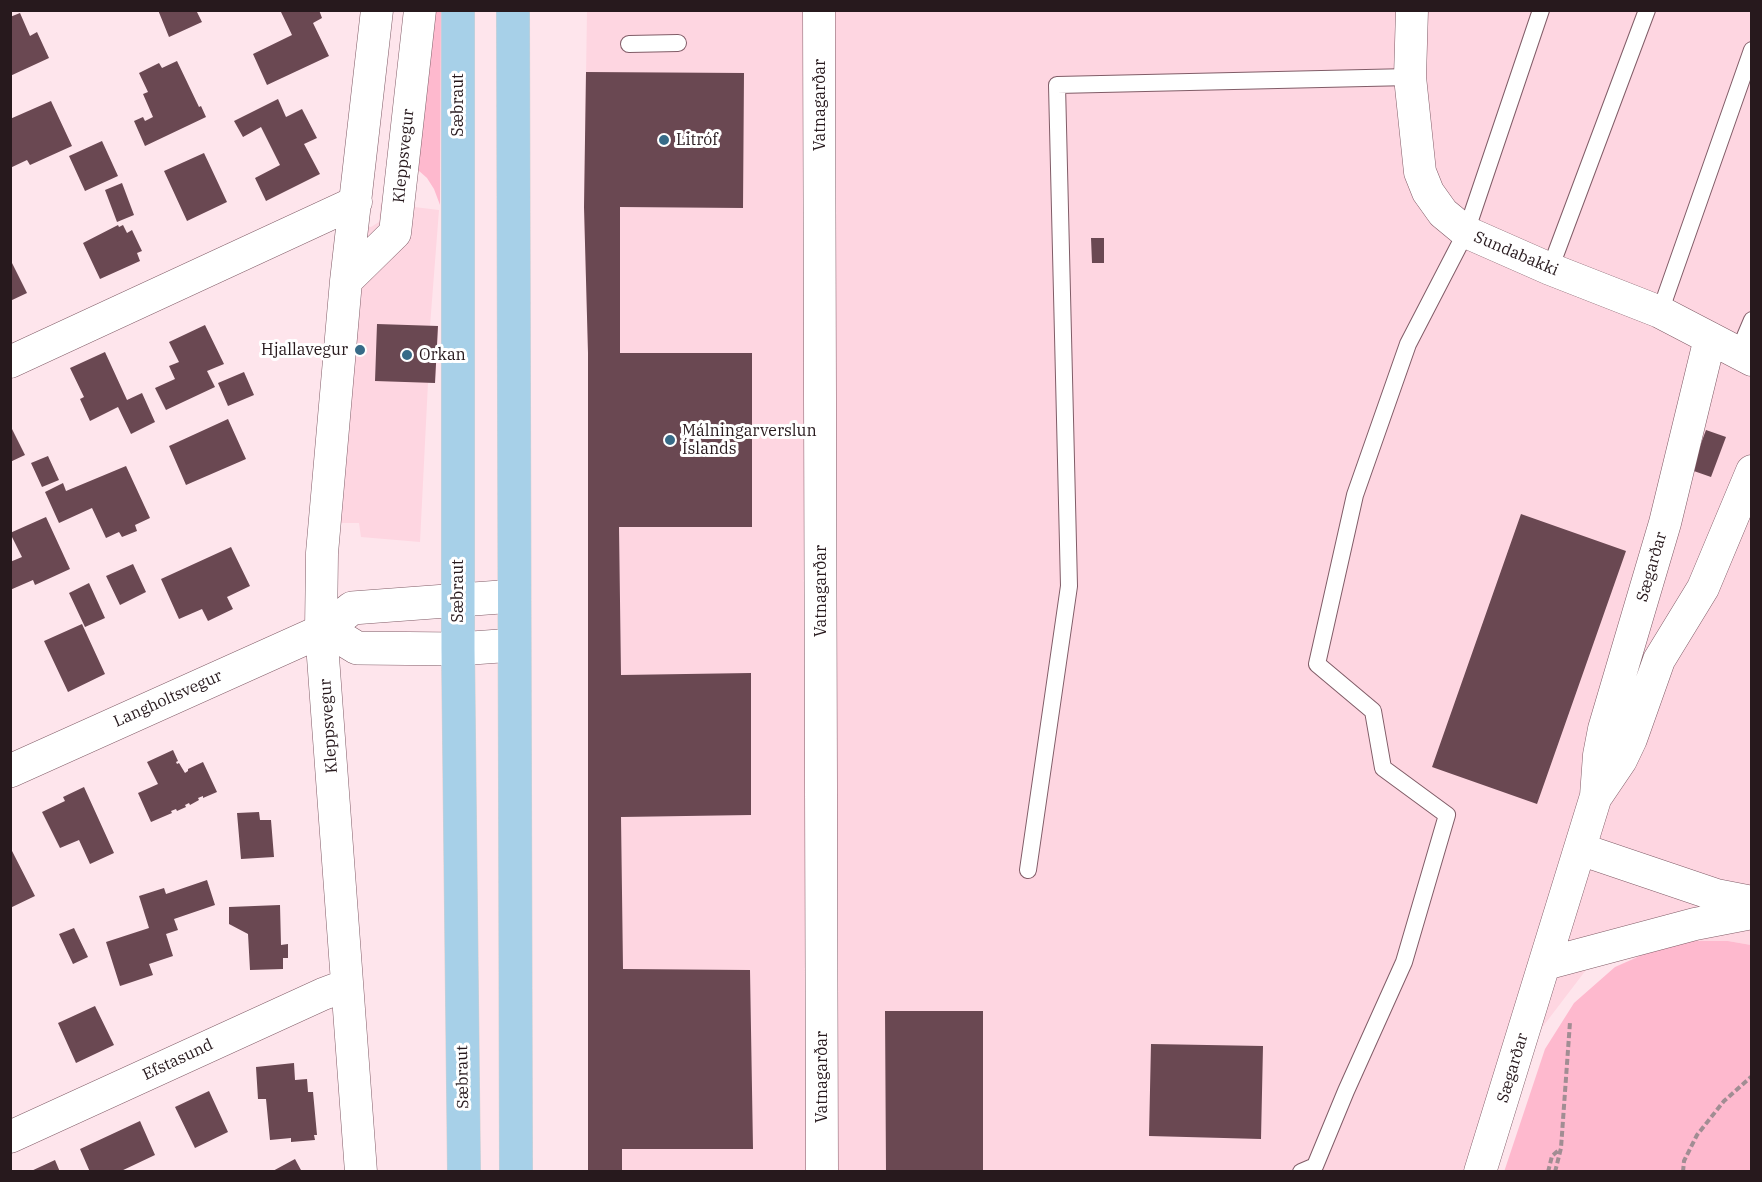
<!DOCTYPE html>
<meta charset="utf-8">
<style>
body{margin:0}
#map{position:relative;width:1762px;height:1182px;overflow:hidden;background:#fee5ec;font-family:"IBM Plex Serif",serif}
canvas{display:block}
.frame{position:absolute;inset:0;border:12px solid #27191d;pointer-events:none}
</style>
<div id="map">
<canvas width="1762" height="1182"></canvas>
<div class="frame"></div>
</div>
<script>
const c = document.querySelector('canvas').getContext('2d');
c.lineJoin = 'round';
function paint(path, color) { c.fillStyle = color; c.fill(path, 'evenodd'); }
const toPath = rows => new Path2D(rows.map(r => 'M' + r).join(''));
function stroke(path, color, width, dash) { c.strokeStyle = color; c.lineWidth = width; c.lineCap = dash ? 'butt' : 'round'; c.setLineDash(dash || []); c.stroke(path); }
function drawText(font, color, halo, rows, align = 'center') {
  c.font = font + ' "IBM Plex Serif",serif'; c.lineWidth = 6; c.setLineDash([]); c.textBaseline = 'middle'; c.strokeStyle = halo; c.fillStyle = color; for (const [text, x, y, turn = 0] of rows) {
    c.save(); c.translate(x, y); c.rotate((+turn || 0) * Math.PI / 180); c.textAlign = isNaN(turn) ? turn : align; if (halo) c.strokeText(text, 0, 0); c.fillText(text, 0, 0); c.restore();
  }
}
paint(toPath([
 [587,11,1751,11,1751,945,1728,941,1589,966,1541,1029,1493,1171,588,1171,588,353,584,207],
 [381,203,439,210,430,326,438,326,435,383,428,383,420,542,361,537,359,523,338,523,367,226,371,227,379,222]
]), '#fed6e1');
paint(toPath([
 [435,11,441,11,440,205,434,189,427,178,418,170],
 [1684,941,1728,941,1751,945,1751,1171,1504,1172,1545,1049,1574,1003,1615,967,1665,945]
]), '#feb9ce');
paint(toPath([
 [158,10,196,10,202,22,169,37],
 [284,10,319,10,322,18,313,23,329,56,267,85,253,54,292,35,281,12],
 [20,13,30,36,37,32,49,58,10,76,10,17],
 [177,61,199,107,201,106,206,117,145,146,134,121,143,117,145,121,153,117,143,94,148,92,139,73,159,63,162,68],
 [586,72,744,73,743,208,620,207,620,353,752,353,752,527,619,527,621,675,751,673,751,815,621,817,623,969,750,970,753,1149,622,1149,622,1172,588,1172,588,353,584,207],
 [278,99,286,117,302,109,317,138,304,144,320,174,266,201,255,178,280,165,261,127,243,137,234,121],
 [51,101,72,146,30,165,27,160,10,168,10,119],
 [102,141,118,176,85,191,69,156],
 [204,153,227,202,187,221,164,171],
 [122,183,134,215,117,222,105,190],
 [118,225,119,227,123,225,127,233,132,230,142,251,137,253,140,261,100,279,83,243],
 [1091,238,1104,238,1104,263,1092,263],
 [10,259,27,293,10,301],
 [377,324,438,326,435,383,375,381],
 [205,325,224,364,207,371,215,387,166,410,155,388,175,379,169,366,179,362,169,342],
 [105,352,127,400,142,393,155,422,131,434,118,407,90,421,80,399,84,397,70,368],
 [244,372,254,395,228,406,218,383],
 [228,419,246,459,186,485,169,446],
 [10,425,25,455,10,462],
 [1706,430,1726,437,1711,477,1691,470],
 [48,456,59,480,42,487,31,463],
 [126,466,150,518,135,525,137,531,122,537,119,532,106,538,92,508,59,523,45,492,63,483,66,491],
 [1521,514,1626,551,1537,804,1432,767],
 [46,517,70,569,35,585,33,580,10,590,10,562,22,557,10,533],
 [231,547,250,586,227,597,233,609,208,621,202,609,179,619,161,579],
 [133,564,146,592,120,605,106,576],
 [89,583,105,618,85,627,69,593],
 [82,624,105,674,68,692,44,641],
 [173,750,178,761,176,762,177,764,179,763,185,773,188,771,188,769,203,762,217,792,203,798,203,796,198,798,199,800,190,805,189,803,185,805,186,807,177,811,176,809,171,811,172,813,151,822,138,793,158,784,147,762],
 [84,787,114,853,90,864,79,840,60,848,42,812,65,801,63,797],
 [259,812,260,820,271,820,274,857,241,859,237,813],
 [10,847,35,896,10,908],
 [207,880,215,905,174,919,178,930,166,934,173,956,149,964,153,975,120,986,106,942,149,928,139,896,164,888,166,894],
 [280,905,281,945,288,944,288,958,283,958,283,969,250,970,248,934,229,924,229,907],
 [74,928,88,957,73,964,59,934],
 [95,1006,114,1045,76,1063,58,1023],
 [885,1011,983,1011,983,1172,886,1172],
 [1151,1044,1263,1046,1261,1139,1149,1136],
 [294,1063,295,1080,307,1079,308,1092,313,1092,317,1135,314,1135,315,1140,291,1142,291,1138,270,1140,266,1099,258,1099,256,1067],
 [209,1091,228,1132,195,1148,175,1107],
 [140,1121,155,1155,119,1172,90,1172,80,1149],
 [295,1159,302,1172,271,1172],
 [55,1160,60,1172,29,1172]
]), '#6a4852');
const service = toPath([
 [629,44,678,43],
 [1550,269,1647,10],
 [1660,312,1752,50],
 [1738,353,1752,320],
 [1028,870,1069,586,1057,85,1410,77],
 [1301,1172,1315,1166,1346,1091,1404,962,1447,815,1383,768,1373,711,1317,664,1355,495,1408,344,1466,232,1541,10]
]);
const minor = toPath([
 [819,10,822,1172],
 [1412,10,1410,77,1420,172,1428,192,1443,213,1466,232,1550,269,1660,312,1752,360],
 [346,281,395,233,420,10],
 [10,362,356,202],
 [1598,794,1621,760,1631,739,1659,660,1703,588,1752,471],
 [1580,849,1716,895,1752,902],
 [1545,964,1695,924,1752,913],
 [10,1137,323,994,347,985],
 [361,1172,321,630,322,553,346,281,377,10],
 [1480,1172,1596,796,1599,755,1604,729,1665,523,1710,338]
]);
const tertiary = toPath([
 [326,629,357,648,458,649,514,645],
 [10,771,326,629,352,608,514,596]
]);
const primary = toPath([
 [458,10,458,649,464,1172],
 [513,10,516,1172]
]);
stroke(service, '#805c67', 18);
stroke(minor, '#805c67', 33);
stroke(tertiary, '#805c67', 34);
stroke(primary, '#d4d1d2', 34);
stroke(toPath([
 [1548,1172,1552,1156,1560,1149],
 [1555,1172,1561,1148,1570,1022],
 [1683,1172,1684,1161,1697,1135,1724,1101,1752,1076]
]), '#a18d93', 4, [6, 3]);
stroke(service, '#fff', 16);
stroke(minor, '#fff', 32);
stroke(tertiary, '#fff', 33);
stroke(primary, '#a7d0e8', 33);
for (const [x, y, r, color] of [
 [664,140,6,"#376b88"],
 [360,350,6,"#376b88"],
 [407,355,6,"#376b88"],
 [670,440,6,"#376b88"]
]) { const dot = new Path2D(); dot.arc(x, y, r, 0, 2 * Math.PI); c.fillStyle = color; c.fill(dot); stroke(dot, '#fff', 2); }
drawText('16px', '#27191d', '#fff', [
 ["Sæbraut",458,105,-90],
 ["Vatnagarðar",820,105,-90],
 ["Kleppsvegur",404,156,-84],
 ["Sundabakki",1516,254,23],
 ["Sægarðar",1652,567,-74],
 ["Sæbraut",458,591,-90],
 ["Vatnagarðar",821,591,-90],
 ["Langholtsvegur",168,699,-24],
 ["Kleppsvegur",329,726,-94],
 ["Efstasund",178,1060,-25],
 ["Sægarðar",1513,1068,-73],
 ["Sæbraut",463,1077,-91],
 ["Vatnagarðar",822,1077,-90]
]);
drawText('16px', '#27191d', '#fff', [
 ["Litróf",676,140],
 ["Hjallavegur",348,350,"right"],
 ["Orkan",419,355],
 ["Málningarverslun",682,431],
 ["Íslands",682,449]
], 'left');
</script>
